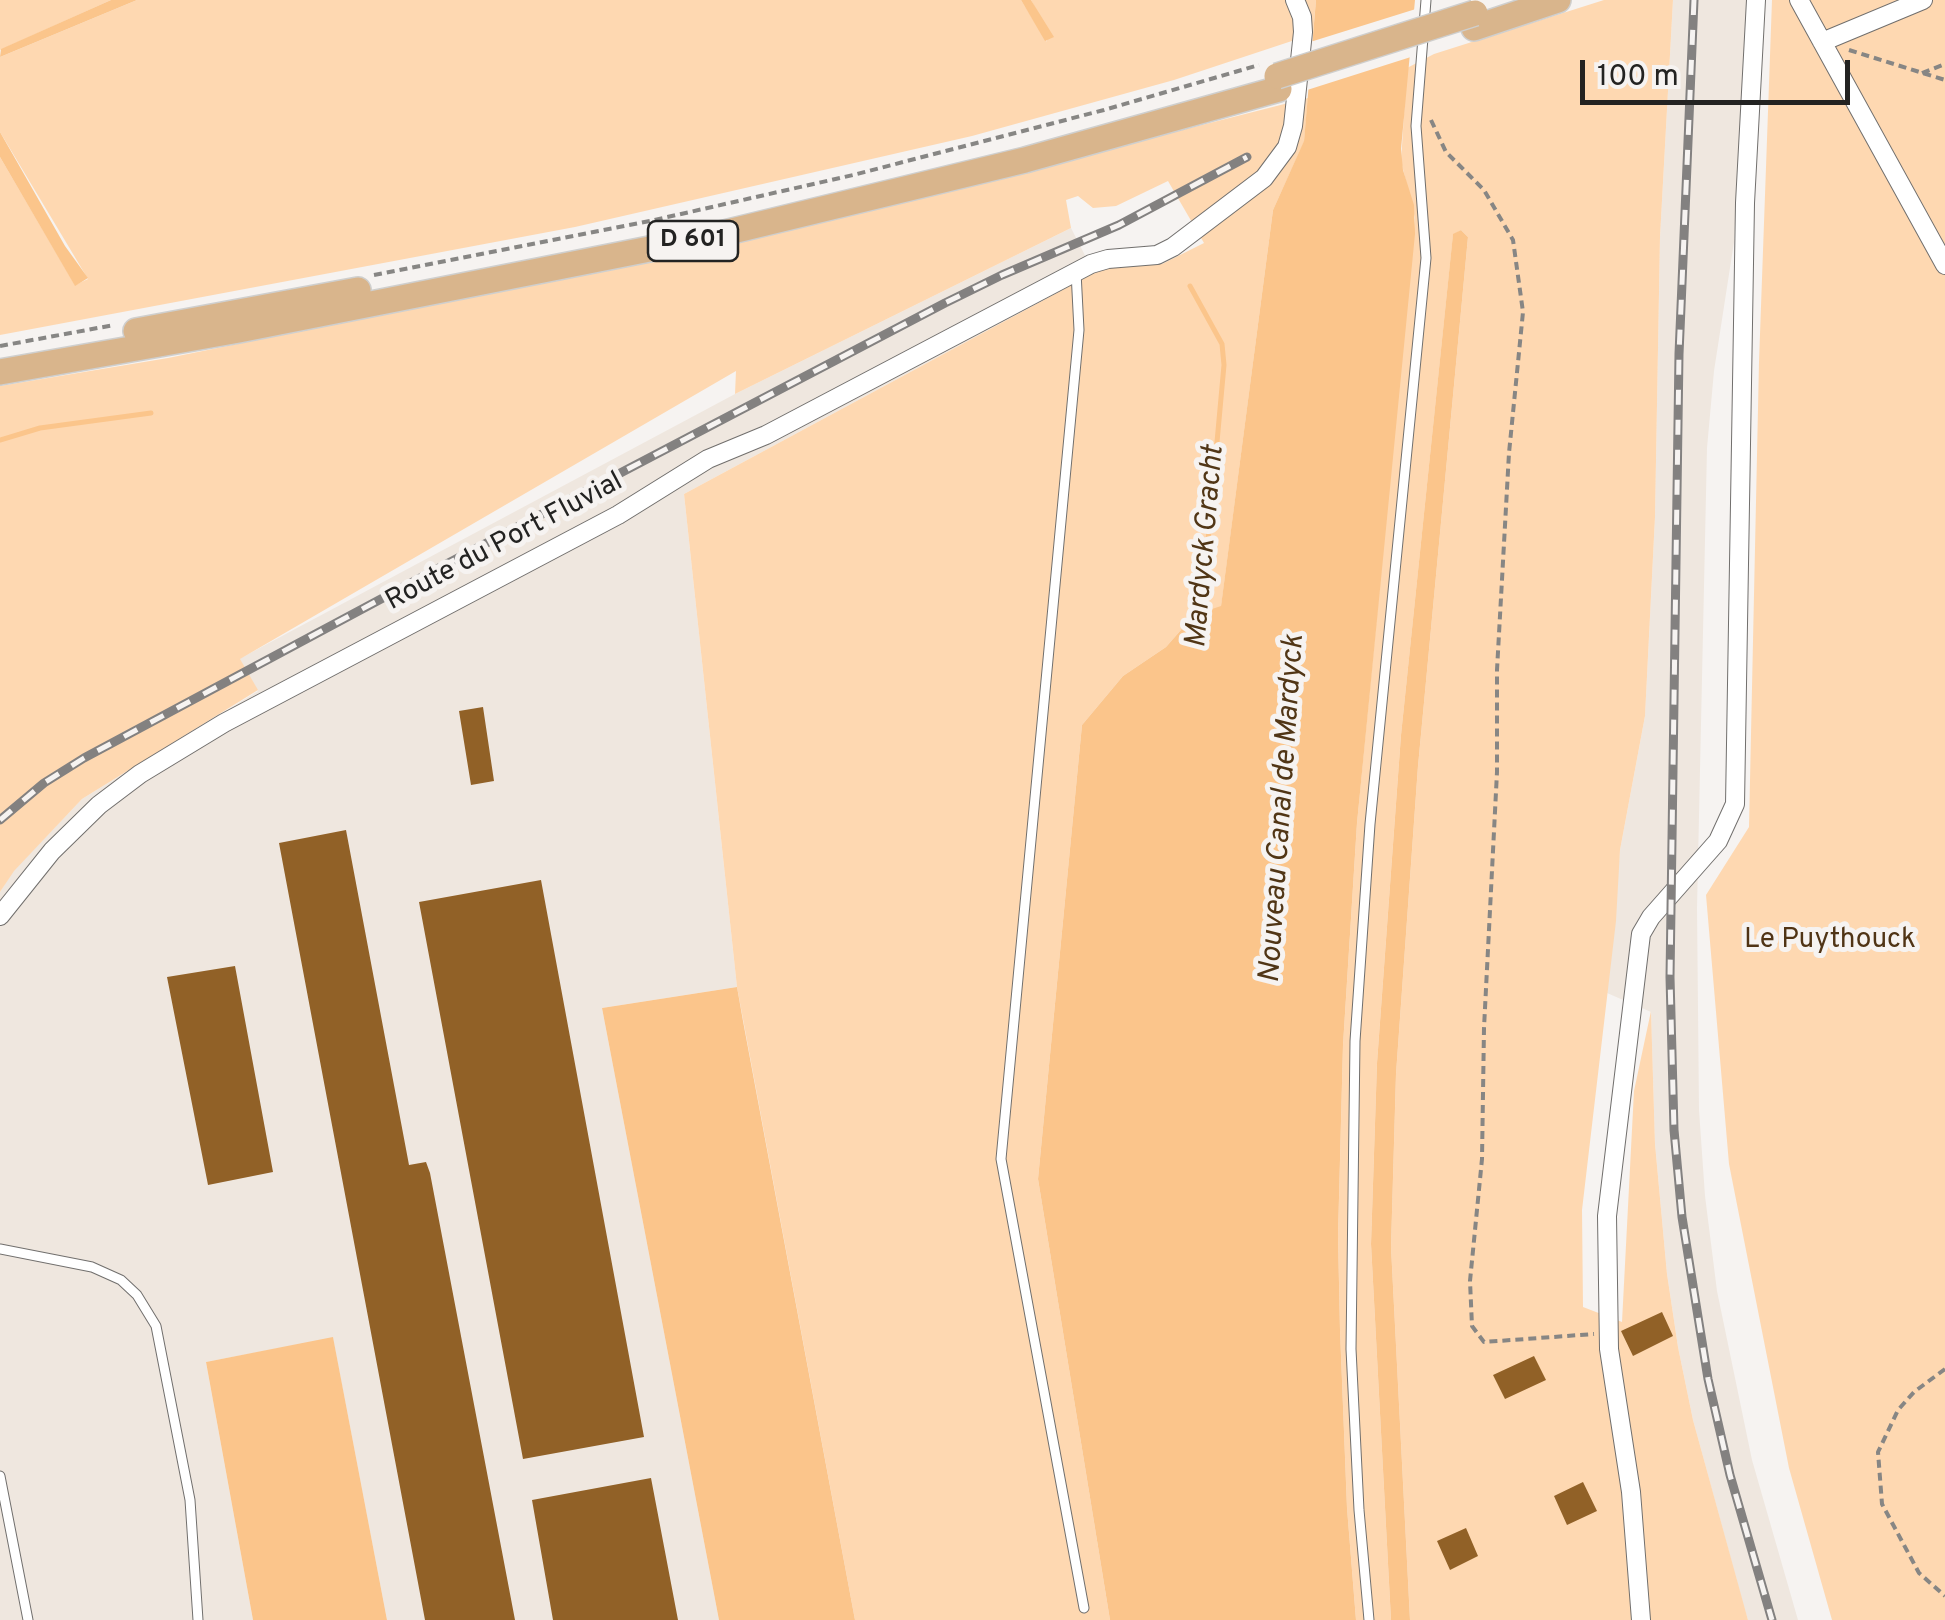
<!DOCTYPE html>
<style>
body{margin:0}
#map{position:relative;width:1945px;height:1620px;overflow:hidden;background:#f6f3f1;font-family:Overpass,sans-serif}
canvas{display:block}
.scale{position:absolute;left:1580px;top:60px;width:270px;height:45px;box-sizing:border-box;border:5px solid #232322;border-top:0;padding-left:12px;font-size:30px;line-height:35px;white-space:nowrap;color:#232322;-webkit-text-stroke:8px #f6f3f1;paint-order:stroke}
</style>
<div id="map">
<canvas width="1945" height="1620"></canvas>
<div class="scale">100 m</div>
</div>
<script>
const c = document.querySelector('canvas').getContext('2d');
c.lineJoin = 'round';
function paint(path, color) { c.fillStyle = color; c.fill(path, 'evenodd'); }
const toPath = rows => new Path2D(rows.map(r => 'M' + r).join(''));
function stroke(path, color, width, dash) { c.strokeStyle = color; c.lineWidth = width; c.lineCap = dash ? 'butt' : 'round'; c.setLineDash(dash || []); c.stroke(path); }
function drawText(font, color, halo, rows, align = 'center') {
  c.font = font + ' Overpass,sans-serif'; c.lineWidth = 10; c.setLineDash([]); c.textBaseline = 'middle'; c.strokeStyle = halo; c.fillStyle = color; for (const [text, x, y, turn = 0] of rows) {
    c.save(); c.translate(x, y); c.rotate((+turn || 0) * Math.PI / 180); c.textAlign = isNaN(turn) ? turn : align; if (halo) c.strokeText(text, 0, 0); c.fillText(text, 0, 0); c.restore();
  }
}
paint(toPath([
 [1673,0,1747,0,1734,242,1714,371,1707,448,1697,908,1699,1110,1705,1196,1717,1291,1752,1460,1798,1620,1748,1620,1744,1607,1693,1420,1678,1347,1667,1274,1655,1144,1651,1012,1607,993,1620,850,1645,716,1655,517,1660,237],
 [1071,228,1094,273,684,494,737,987,602,1008,719,1620,387,1620,333,1338,206,1362,253,1620,0,1620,0,892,13,871,82,799,258,691,239,659,735,394]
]), '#efe7df');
paint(toPath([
 [0,0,111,0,0,50],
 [137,0,1021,0,1047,42,1040,17,1031,0,1316,0,1313,34,1174,80,972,136,575,227,0,335,0,157,75,285,88,279,0,132,0,57],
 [1604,0,1673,0,1660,237,1655,517,1645,716,1620,850,1616,921,1582,1210,1583,1307,1622,1322,1634,1091,1651,1011,1655,1144,1667,1274,1678,1347,1693,1420,1748,1620,1410,1620,1391,1247,1396,1074,1418,766,1468,237,1461,230,1453,235,1401,735,1377,1063,1371,1244,1391,1620,1356,1620,1347,1508,1340,1330,1338,1236,1343,1045,1357,823,1415,218,1401,161,1407,68,1434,54],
 [1772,0,1945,0,1945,1620,1832,1620,1789,1468,1729,1164,1706,895,1749,827,1759,362],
 [1308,98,1304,142,1273,210,1221,607,1194,615,1166,647,1123,676,1082,725,1038,1179,1110,1620,855,1620,737,987,684,494,1094,273,1108,267,1162,264,1204,243,1168,181,1116,206,1093,208,1078,196,1066,200,1071,228,735,394,736,371,240,659,258,690,82,799,14,871,0,892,0,386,168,358,738,243]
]), '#fed8b1');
paint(toPath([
 [111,0,137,0,0,57,1,49],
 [1021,0,1031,0,1054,37,1045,41],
 [1316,0,1415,0,1401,149,1403,170,1414,205,1415,234,1357,823,1343,1045,1338,1236,1340,1330,1347,1508,1356,1620,1110,1620,1038,1179,1082,725,1123,676,1166,647,1194,615,1221,606,1273,210,1304,141],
 [0,132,65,246,88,278,75,286,0,157],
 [1461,230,1468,237,1418,766,1396,1074,1391,1247,1410,1620,1391,1620,1371,1244,1377,1063,1401,735,1453,234],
 [737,987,743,1021,855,1620,719,1620,602,1008],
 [333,1337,387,1620,253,1620,206,1362]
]), '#fbc58b');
paint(toPath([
 [1419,8,1414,56,1304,91,1307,43]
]), '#f6f3f1');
stroke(toPath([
 [1190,286,1222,344,1224,365,1201,618],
 [0,440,40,428,151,413]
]), '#fbc58b', 5);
paint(toPath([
 [483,707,494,781,471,785,459,711],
 [346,830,409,1165,426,1162,430,1173,515,1620,425,1620,279,843],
 [541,880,644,1437,523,1459,419,902],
 [235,966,273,1172,208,1185,167,977],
 [1662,1312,1673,1336,1633,1356,1621,1331],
 [1534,1356,1546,1380,1505,1399,1493,1375],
 [651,1478,678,1620,553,1620,532,1500],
 [1583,1482,1597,1511,1567,1525,1554,1496],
 [1466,1528,1478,1556,1450,1570,1437,1541]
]), '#916127');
const lane = toPath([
 [1076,272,1079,330,1001,1159,1084,1608],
 [0,1249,92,1267,121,1280,137,1295,156,1326,190,1500,198,1620],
 [0,1476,28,1620],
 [1369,1620,1359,1510,1351,1349,1355,1041,1370,824,1426,258,1416,126,1426,0]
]);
const street = toPath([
 [1799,0,1945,265],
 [1822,42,1923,0],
 [0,916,52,851,99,805,140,774,224,723,618,515,708,459,766,435,1091,264,1108,259,1157,255,1173,247,1264,178,1287,147,1293,126,1303,32,1302,17,1295,0],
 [1641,1620,1631,1492,1609,1349,1607,1216,1641,934,1651,917,1718,841,1735,804,1745,203,1756,0]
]);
const primary = toPath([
 [1474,28,1558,0],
 [136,331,358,290],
 [0,372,239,330,695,240,1025,160,1279,89]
]);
stroke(lane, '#716f6d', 11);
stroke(street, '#716f6d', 20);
stroke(primary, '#cfcfce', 28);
stroke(toPath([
 [1849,50,1945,80],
 [1922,73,1945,64],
 [1431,120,1446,152,1484,190,1513,240,1523,312,1509,453,1497,670,1497,772,1484,1028,1482,1159,1470,1281,1472,1326,1484,1342,1594,1334],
 [374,275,650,221,853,175,1104,110,1259,65],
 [0,346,114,325],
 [1945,1369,1914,1392,1898,1410,1878,1452,1882,1504,1919,1573,1945,1596]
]), '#878684', 4, [8, 5]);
stroke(lane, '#fff', 9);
stroke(street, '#fff', 18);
stroke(primary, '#d9b58c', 25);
const rail = toPath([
 [1694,0,1679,354,1670,977,1674,1130,1682,1217,1708,1379,1730,1475,1772,1620],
 [0,820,44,783,84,758,437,569,945,303,1002,275,1119,225,1247,157]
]);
stroke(rail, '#838180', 9);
stroke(rail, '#f6f3f1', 5, [15]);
const primaryBridge = toPath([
 [1277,76,1475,13]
]);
stroke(primaryBridge, '#cfcfce', 28, []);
stroke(primaryBridge, '#d9b58c', 25);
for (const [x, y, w] of [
 [693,241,90]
]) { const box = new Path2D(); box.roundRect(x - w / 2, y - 20, w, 40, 8); c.fillStyle = '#f6f3f1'; c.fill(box); stroke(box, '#232322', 2.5); }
drawText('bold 25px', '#232322', null, [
 ["D 601",693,241]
]);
drawText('28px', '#232322', '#f6f3f1', [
 ["Route du Port Fluvial",505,543,-28]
]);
drawText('28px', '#503415', '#f6f3f1', [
 ["Le Puythouck",1830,941]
]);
drawText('italic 30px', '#513616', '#f6f3f1', [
 ["Mardyck Gracht",1207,547,-85],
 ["Nouveau Canal de Mardyck",1284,809,-86]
]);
</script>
